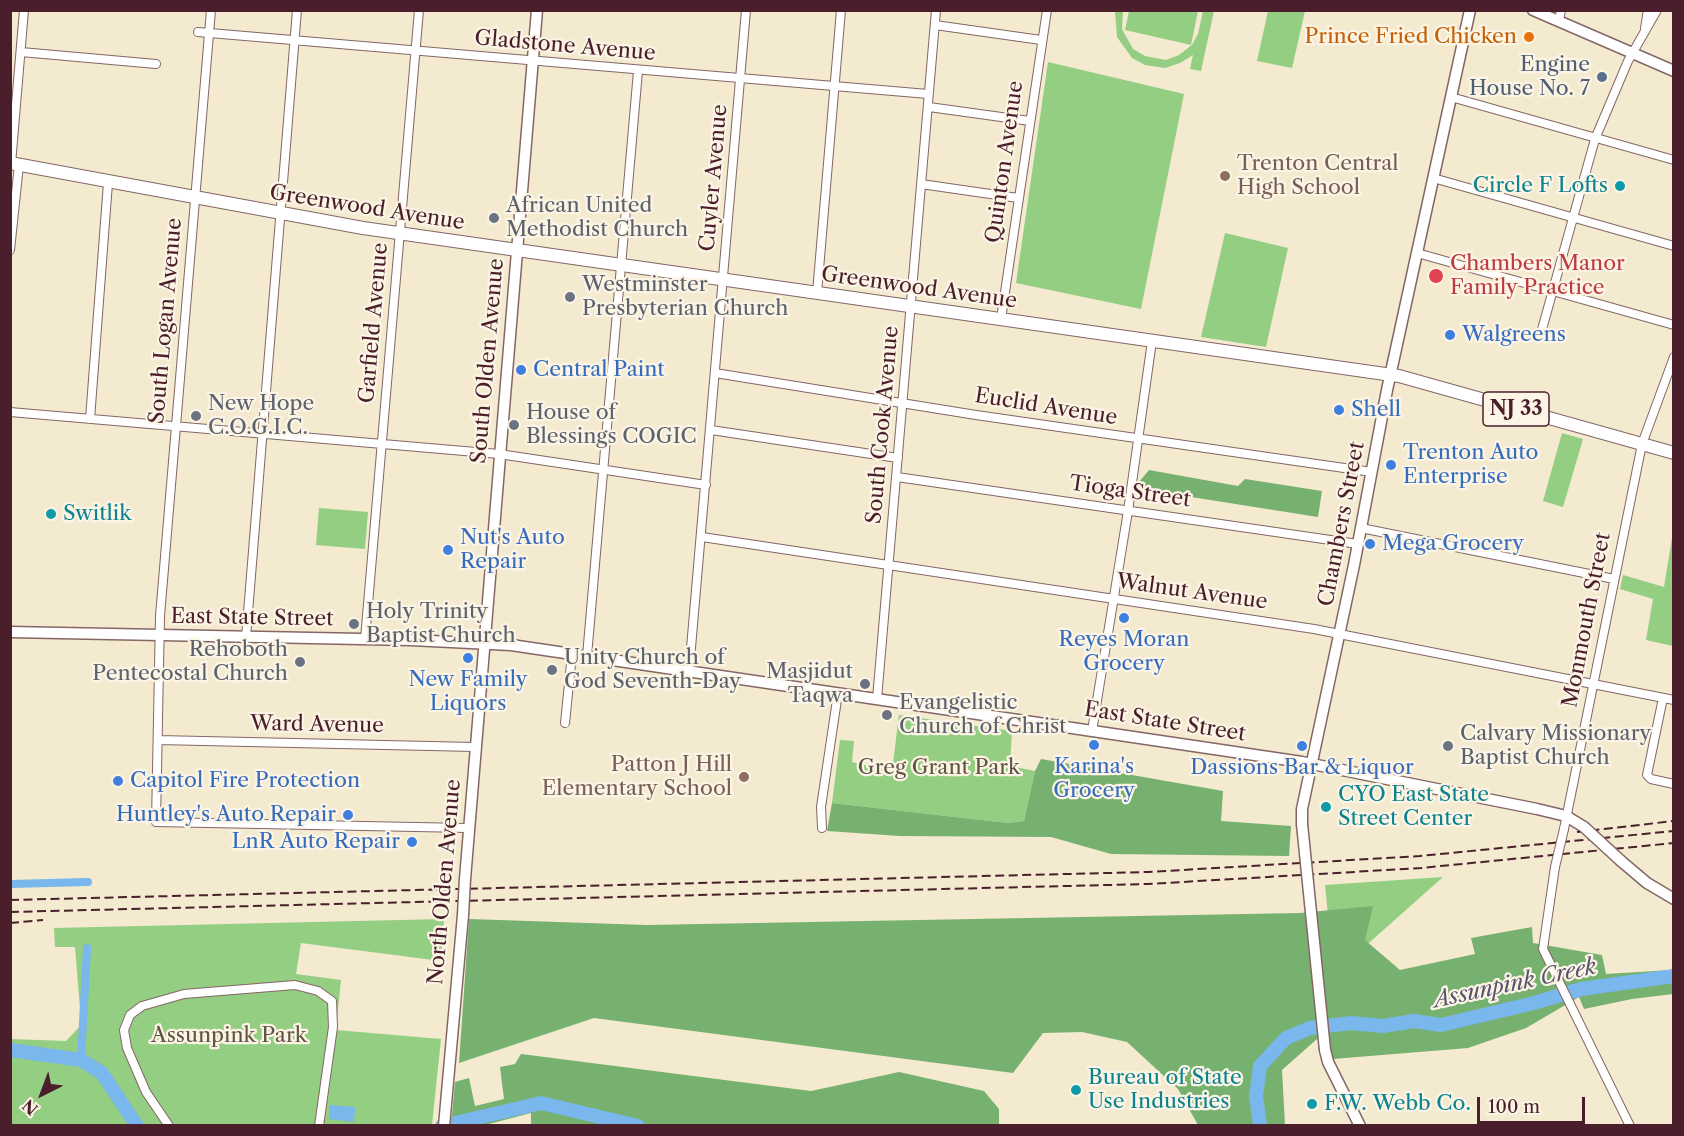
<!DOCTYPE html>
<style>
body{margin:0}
#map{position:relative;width:1684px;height:1136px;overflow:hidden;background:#f3ead0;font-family:"Libre Caslon Text",serif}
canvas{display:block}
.frame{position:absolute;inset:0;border:12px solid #4a1f2b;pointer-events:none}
.north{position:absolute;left:12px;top:1064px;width:60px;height:60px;-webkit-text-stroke:4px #fcf5e5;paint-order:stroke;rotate:222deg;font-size:16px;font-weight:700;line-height:24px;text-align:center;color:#4a1f2b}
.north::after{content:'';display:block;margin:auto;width:21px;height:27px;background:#4a1f2b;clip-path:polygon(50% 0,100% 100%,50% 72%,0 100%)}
.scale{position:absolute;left:1477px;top:1097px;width:108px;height:27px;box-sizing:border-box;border:3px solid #4a1f2b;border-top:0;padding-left:8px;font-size:18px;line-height:21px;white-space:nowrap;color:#4a1f2b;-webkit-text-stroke:4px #fcf5e5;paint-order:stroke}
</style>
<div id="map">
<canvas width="1684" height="1136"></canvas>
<div class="frame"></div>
<div class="north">N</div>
<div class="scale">100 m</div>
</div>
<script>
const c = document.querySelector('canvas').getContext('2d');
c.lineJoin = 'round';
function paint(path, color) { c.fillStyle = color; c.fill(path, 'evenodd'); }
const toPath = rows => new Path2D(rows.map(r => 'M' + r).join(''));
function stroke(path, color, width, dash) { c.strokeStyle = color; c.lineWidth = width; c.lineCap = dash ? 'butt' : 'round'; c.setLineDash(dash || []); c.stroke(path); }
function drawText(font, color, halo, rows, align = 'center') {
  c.font = font + ' "Libre Caslon Text",serif'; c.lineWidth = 4.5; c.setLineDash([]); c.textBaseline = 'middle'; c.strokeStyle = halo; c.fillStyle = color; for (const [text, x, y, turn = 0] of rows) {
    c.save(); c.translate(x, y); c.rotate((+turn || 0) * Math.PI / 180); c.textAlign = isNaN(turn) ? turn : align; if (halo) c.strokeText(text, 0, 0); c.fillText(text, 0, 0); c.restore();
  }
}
paint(toPath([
 [1115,11,1123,11,1122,29,1133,49,1145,56,1166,60,1179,55,1192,45,1198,34,1203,11,1214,11,1201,71,1190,69,1193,55,1180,63,1165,68,1145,65,1132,58,1117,37],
 [1129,11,1198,11,1191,45,1125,30],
 [1268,11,1305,11,1292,68,1257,61],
 [1048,62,1184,94,1141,309,1016,283],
 [1225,233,1288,248,1266,347,1201,337],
 [1562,433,1583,439,1563,507,1543,501],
 [319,508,368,512,365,549,316,545],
 [1672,538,1674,538,1673,646,1646,640,1653,599,1620,589,1623,575,1664,587],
 [899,715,1012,731,1010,766,1035,771,1024,821,1008,823,832,803,840,740,854,741,852,762,892,771],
 [1443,877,1334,974,1325,885],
 [444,919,441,961,301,943,296,974,341,980,336,1030,441,1039,432,1125,11,1126,11,1039,66,1041,85,1021,81,1021,75,947,55,947,54,928]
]), '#94ce82');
paint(toPath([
 [1149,470,1238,486,1245,479,1322,491,1318,517,1134,488],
 [1041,759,1223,791,1221,821,1291,826,1289,856,1111,854,1051,837,900,836,827,831,832,803,1008,823,1024,821,1035,771],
 [1373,906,1365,940,1400,970,1475,954,1471,938,1532,927,1533,943,1602,955,1606,974,1671,970,1673,966,1673,994,1632,999,1584,1009,1579,997,1526,1028,1468,1048,1333,1059,1329,1040,1323,1042,1317,1039,1282,1070,1285,1125,1198,1125,1178,1089,1127,1042,1082,1032,1043,1033,1013,1073,594,1018,459,1063,469,919,647,925,1300,913],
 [521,1054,811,1091,899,1072,984,1091,999,1109,999,1125,531,1126,531,1113,485,1125,451,1125,455,1082,469,1078,475,1106,504,1099,500,1067,515,1064]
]), '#77b170');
paint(toPath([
 [330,1105,355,1107,354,1122,329,1119]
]), '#79b7ec');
stroke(toPath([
 [10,884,88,882],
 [81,1060,87,948]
]), '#79b7ec', 8);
stroke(toPath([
 [10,1050,81,1060,102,1073,137,1126],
 [442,1126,541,1103,638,1126],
 [1260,1126,1256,1096,1260,1066,1286,1038,1310,1028,1351,1023,1383,1026,1414,1021,1441,1025,1534,1003,1581,989,1674,976]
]), '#79b7ec', 14);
const street = toPath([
 [211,10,160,616,156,822,468,828],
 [1559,21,1561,10],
 [935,25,1041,40],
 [1645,28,1648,10],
 [198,32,928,94],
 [21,52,156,64],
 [1451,97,1674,160],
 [929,107,1030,121],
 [11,164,24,10],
 [1433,178,1674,246],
 [921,184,1018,198],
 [10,250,19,165],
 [1417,253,1674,325],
 [817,293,841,10],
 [1001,319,1047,10],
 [1541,333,1595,139,1628,61,1657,10],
 [715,373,976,415,1372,472],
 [10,412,499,454,706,485],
 [90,419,108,183],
 [711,430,898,458],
 [897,477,1358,544],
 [1361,528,1614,579],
 [702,537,1314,629,1674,700],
 [246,637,297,10],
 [365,639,419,10],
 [587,656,638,71],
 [689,671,746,10],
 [1663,698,1647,775,1651,779,1674,784],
 [877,699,936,10],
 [565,723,572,654],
 [1092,731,1128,511,1152,341],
 [158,740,475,747],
 [822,828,821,807,838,693],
 [1564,829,1642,444,1674,357],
 [1555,867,1543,949,1630,1126],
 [169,1126,146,1092,127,1048,124,1030,130,1015,142,1006,184,994,295,985,318,991,332,1001,333,1027,319,1126]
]);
const secondary = toPath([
 [1533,10,1674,71],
 [10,632,411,640,511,645,1302,762,1537,809,1566,816,1584,827],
 [1302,824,1302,809,1354,565,1387,390,1470,10],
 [1621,861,1647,883,1674,899],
 [465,879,537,10],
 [1325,1050,1328,1062,1360,1126],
 [444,1126,463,915]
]);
const primary = toPath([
 [10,163,363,228,1399,376,1674,453]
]);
stroke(street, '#856665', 10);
stroke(secondary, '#856665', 13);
stroke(primary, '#856665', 14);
stroke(street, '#fff', 8);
stroke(secondary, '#fff', 10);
stroke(primary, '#fff', 12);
stroke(toPath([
 [1577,832,1674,821],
 [10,900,1148,872,1420,856,1674,831],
 [10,912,1148,884,1421,868,1674,843],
 [10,923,43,920]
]), '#4a1f2b', 2, [9, 4.5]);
const streetBridge = toPath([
 [1555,867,1564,829]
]);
const secondaryBridge = toPath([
 [1302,824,1325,1050],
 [1584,827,1621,861],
 [463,915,465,879]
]);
stroke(streetBridge, '#856665', 10, []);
stroke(secondaryBridge, '#856665', 13, []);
stroke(streetBridge, '#fff', 8);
stroke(secondaryBridge, '#fff', 10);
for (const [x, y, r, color] of [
 [1529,37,6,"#e8710a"],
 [1602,77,6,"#5c6f8a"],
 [1225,176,6,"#8d6e63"],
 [1620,186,6,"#0f9aa8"],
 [494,218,6,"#6b7280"],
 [1436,276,8,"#e0444e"],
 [570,297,6,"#6b7280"],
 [1450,335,6,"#3f7fe0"],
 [521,370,6,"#3f7fe0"],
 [1339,410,6,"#3f7fe0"],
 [196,416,6,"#6b7280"],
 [514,425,6,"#6b7280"],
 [1391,465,6,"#3f7fe0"],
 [51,514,6,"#0f9aa8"],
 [1370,544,6,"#3f7fe0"],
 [448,550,6,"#3f7fe0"],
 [1124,618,6,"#3f7fe0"],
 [354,624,6,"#6b7280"],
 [468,658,6,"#3f7fe0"],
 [300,662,6,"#6b7280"],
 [552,670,6,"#6b7280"],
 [865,684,6,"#6b7280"],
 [887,715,6,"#6b7280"],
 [1094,745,6,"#3f7fe0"],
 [1302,746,6,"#3f7fe0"],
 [1448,746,6,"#6b7280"],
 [744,777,6,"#8d6e63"],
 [118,781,6,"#3f7fe0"],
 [1326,807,6,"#0f9aa8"],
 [348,815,6,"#3f7fe0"],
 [412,842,6,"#3f7fe0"],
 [1076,1090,6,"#0f9aa8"],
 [1312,1104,6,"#0f9aa8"]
]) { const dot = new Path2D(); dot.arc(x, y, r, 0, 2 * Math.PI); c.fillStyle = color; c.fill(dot); stroke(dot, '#fcf5e5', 2); }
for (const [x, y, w] of [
 [1516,409,66]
]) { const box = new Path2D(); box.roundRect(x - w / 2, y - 17, w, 34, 4.5); c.fillStyle = '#fcf5e5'; c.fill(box); stroke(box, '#4a1f2b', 1.5); }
drawText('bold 20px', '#4a1f2b', null, [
 ["NJ 33",1516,409]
]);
drawText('21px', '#c56008', '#fcf5e5', [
 ["Prince Fried Chicken",1517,37]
], 'right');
drawText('21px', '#4a1f2b', '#fcf5e5', [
 ["Gladstone Avenue",565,46,5],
 ["Quinton Avenue",1005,162,-82],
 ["Cuyler Avenue",714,178,-85],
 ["Greenwood Avenue",367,208,9],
 ["Greenwood Avenue",919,288,8],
 ["South Logan Avenue",166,321,-85],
 ["Garfield Avenue",374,323,-85],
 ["South Olden Avenue",488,361,-85],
 ["Euclid Avenue",1046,407,9],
 ["South Cook Avenue",883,425,-85],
 ["Tioga Street",1130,492,8],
 ["Chambers Street",1342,524,-79],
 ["Walnut Avenue",1192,592,8],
 ["East State Street",252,618,1],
 ["Monmouth Street",1587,620,-79],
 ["East State Street",1165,722,9],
 ["Ward Avenue",317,725,1],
 ["North Olden Avenue",445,882,-85]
]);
drawText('21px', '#4e5e75', '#fcf5e5', [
 ["Engine",1590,65],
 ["House No. 7",1590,89]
], 'right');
drawText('21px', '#785e54', '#fcf5e5', [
 ["Trenton Central",1237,164],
 ["High School",1237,188],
 ["Patton J Hill",732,765,"right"],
 ["Elementary School",732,789,"right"]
], 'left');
drawText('21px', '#0d838f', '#fcf5e5', [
 ["Circle F Lofts",1608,186,"right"],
 ["Switlik",63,514],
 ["CYO East State",1338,795],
 ["Street Center",1338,819],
 ["Bureau of State",1088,1078],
 ["Use Industries",1088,1102],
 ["F.W. Webb Co.",1324,1104]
], 'left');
drawText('21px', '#5b616d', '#fcf5e5', [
 ["African United",506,206],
 ["Methodist Church",506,230],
 ["Westminster",582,285],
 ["Presbyterian Church",582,309],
 ["New Hope",208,404],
 ["C.O.G.I.C.",208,428],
 ["House of",526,413],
 ["Blessings COGIC",526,437],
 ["Holy Trinity",366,612],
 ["Baptist Church",366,636],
 ["Rehoboth",288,650,"right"],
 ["Pentecostal Church",288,674,"right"],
 ["Unity Church of",564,658],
 ["God Seventh-Day",564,682],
 ["Masjidut",853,672,"right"],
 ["Taqwa",853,696,"right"],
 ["Evangelistic",899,703],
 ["Church of Christ",899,727],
 ["Calvary Missionary",1460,734],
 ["Baptist Church",1460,758]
], 'left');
drawText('21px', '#be3a42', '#fcf5e5', [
 ["Chambers Manor",1450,264],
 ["Family Practice",1450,288]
], 'left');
drawText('21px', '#366cbe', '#fcf5e5', [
 ["Walgreens",1462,335],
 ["Central Paint",533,370],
 ["Shell",1351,410],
 ["Trenton Auto",1403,453],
 ["Enterprise",1403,477],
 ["Nut's Auto",460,538],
 ["Repair",460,562],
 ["Mega Grocery",1382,544],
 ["Reyes Moran",1124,640,"center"],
 ["Grocery",1124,664,"center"],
 ["New Family",468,680,"center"],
 ["Liquors",468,704,"center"],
 ["Karina's",1094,767,"center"],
 ["Grocery",1094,791,"center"],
 ["Dassions Bar & Liquor",1302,768,"center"],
 ["Capitol Fire Protection",130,781],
 ["Huntley's Auto Repair",336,815,"right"],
 ["LnR Auto Repair",400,842,"right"]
], 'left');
drawText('21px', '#605445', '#fcf5e5', [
 ["Greg Grant Park",939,768],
 ["Assunpink Park",229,1036]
]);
drawText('italic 22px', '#5a546f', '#fcf5e5', [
 ["Assunpink Creek",1515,984,-12]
]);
</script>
